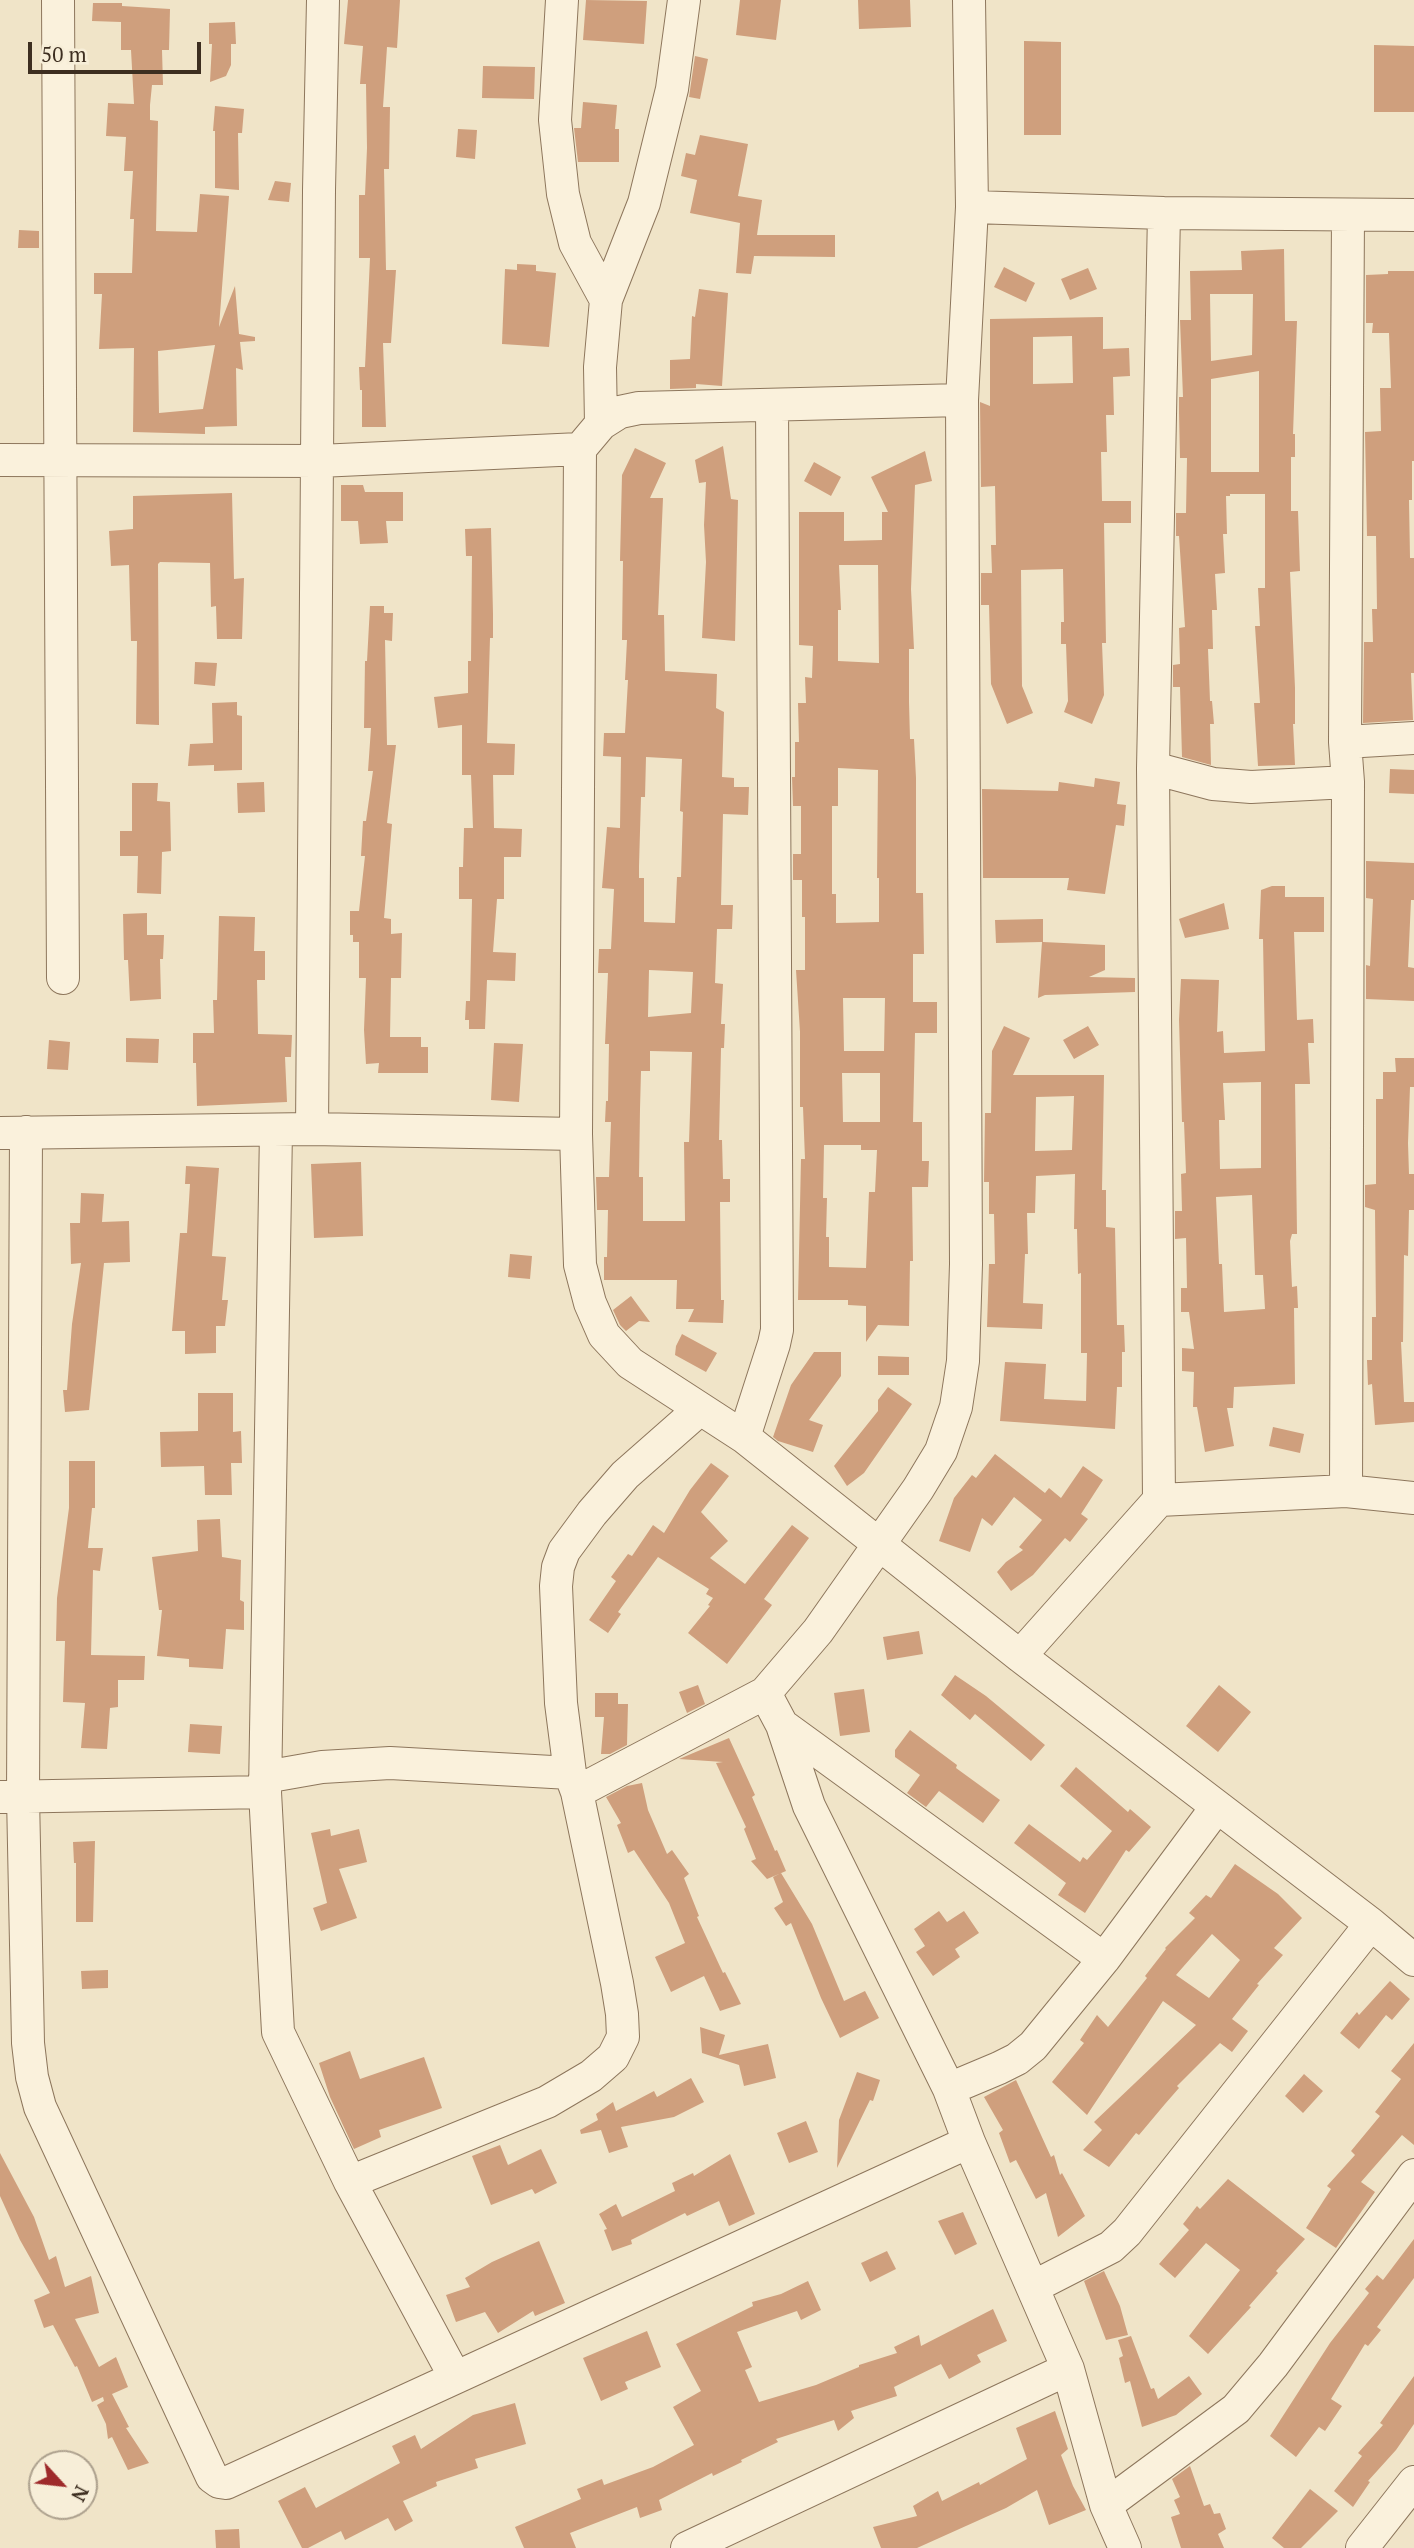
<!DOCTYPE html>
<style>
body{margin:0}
#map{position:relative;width:1414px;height:2548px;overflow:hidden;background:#f0e4c8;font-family:"PT Serif",serif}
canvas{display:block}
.north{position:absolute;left:28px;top:2450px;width:70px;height:70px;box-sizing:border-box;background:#f7eed8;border:2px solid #ada18e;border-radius:50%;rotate:117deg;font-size:19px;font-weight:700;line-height:28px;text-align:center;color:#3d2e20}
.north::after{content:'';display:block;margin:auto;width:24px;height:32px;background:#9e2a2b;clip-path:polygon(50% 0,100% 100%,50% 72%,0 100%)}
.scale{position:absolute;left:28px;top:42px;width:173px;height:32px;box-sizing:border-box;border:4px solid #3d2e20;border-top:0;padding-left:9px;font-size:21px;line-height:24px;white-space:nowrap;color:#3d2e20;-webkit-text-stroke:5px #f7eed8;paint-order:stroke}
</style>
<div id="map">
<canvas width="1414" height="2548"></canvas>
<div class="north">N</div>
<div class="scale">50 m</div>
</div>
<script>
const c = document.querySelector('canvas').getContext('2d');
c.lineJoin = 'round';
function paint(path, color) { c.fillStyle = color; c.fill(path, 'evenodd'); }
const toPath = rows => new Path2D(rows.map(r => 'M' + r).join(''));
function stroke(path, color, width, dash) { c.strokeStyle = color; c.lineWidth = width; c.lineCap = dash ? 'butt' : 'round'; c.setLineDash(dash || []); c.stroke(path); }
paint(toPath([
 [348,0,400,0,397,48,387,47,383,107,390,107,389,169,384,169,386,270,396,270,391,343,383,343,386,427,362,427,362,390,360,390,359,367,365,367,370,258,359,258,359,195,365,195,367,148,366,84,360,84,363,46,344,44],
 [586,0,647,1,644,44,583,40],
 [740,0,781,0,776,40,736,35],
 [858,0,910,0,911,27,859,29],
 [93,3,122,3,122,6,170,9,169,50,162,50,163,85,152,85,150,105,150,120,158,121,156,231,197,232,200,194,229,196,219,327,235,286,239,334,255,337,255,341,240,342,243,370,236,368,237,426,205,427,205,434,133,432,134,348,99,349,102,294,94,294,94,273,132,273,134,219,130,219,133,171,124,171,126,137,106,136,108,103,134,104,131,50,121,50,121,22,92,21],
 [215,345,203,409,159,413,158,351],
 [235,22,236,44,231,44,231,65,226,76,210,82,212,44,209,44,209,23],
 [1024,41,1061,42,1061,135,1024,135],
 [1374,45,1414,46,1414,112,1374,112],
 [695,56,708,59,700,99,689,97],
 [483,66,535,67,534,99,482,98],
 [583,102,617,105,615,129,619,129,619,162,578,162,574,128,581,128],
 [215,106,244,109,242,133,238,133,239,190,215,188,215,131,213,131],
 [458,129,477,130,475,159,456,157],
 [700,135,748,144,738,196,762,200,757,235,835,235,835,257,754,256,751,274,736,273,740,223,690,213,697,180,681,176,686,153,695,155],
 [275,181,291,183,289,202,268,200],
 [19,230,39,231,39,248,18,248],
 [1284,249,1285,321,1297,321,1293,434,1295,434,1295,457,1291,457,1291,511,1298,511,1300,571,1290,572,1295,688,1295,724,1293,724,1295,765,1258,766,1254,703,1260,703,1255,626,1260,626,1258,588,1265,588,1265,494,1230,494,1230,496,1226,496,1227,534,1223,534,1225,573,1215,574,1217,610,1212,610,1213,649,1208,649,1210,701,1212,701,1214,724,1210,724,1211,765,1182,757,1180,687,1173,687,1173,665,1180,664,1179,628,1185,627,1179,536,1176,536,1176,513,1186,513,1187,458,1180,458,1179,413,1179,397,1183,397,1180,320,1191,320,1190,271,1242,270,1241,251],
 [1210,294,1253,294,1252,355,1211,361],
 [1259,371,1259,472,1211,472,1211,379],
 [517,264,536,265,536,271,556,273,549,347,502,344,505,269,517,270],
 [1004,267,1035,283,1026,302,994,287],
 [1088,268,1097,289,1070,300,1061,279],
 [1388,271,1414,271,1414,461,1412,461,1412,500,1409,500,1410,558,1414,558,1414,673,1411,673,1413,720,1363,723,1364,642,1373,642,1372,609,1377,609,1376,536,1367,536,1365,432,1381,431,1380,388,1391,388,1389,333,1372,333,1373,323,1366,323,1366,275,1388,274],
 [699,289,728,293,722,386,696,384,696,388,670,389,670,360,690,359,692,316,695,317],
 [1103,317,1103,349,1129,348,1130,376,1113,377,1114,415,1106,415,1107,452,1101,452,1102,501,1131,501,1131,523,1104,523,1106,643,1102,643,1104,695,1092,724,1064,712,1068,701,1066,644,1061,644,1061,622,1064,622,1063,569,1021,570,1022,686,1033,713,1007,724,991,684,989,605,981,605,981,573,992,573,991,545,996,545,995,486,981,487,980,402,990,406,990,319],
 [1072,336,1073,383,1033,384,1033,337],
 [723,446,731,499,738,500,735,641,702,638,706,562,704,525,706,482,699,483,695,460],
 [635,448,666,463,650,498,663,498,658,615,664,615,665,671,717,674,716,708,724,712,722,777,734,778,734,787,749,787,748,815,723,814,721,905,733,905,732,929,717,929,715,983,723,984,721,1024,725,1024,724,1048,721,1048,719,1140,722,1140,723,1179,730,1179,730,1202,720,1202,721,1300,724,1300,723,1323,688,1322,694,1309,676,1309,677,1280,604,1280,604,1257,607,1257,608,1210,597,1210,596,1177,609,1177,611,1122,605,1122,606,1101,608,1101,609,1044,605,1044,608,973,598,973,599,949,611,949,614,889,602,888,607,827,620,828,621,757,603,756,604,733,625,733,628,680,625,680,627,640,622,640,623,561,620,561,622,475],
 [646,757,682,759,680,811,683,812,681,877,677,877,675,923,644,922,644,878,639,878,639,866,641,797,645,797],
 [649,970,693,972,691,1013,648,1017],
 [650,1051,692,1052,689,1142,684,1142,685,1221,643,1221,643,1177,639,1177,640,1109,641,1071,650,1071],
 [925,451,932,481,915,485,911,589,914,649,909,649,909,702,910,739,914,739,916,778,916,893,923,893,924,954,913,954,913,1002,937,1002,937,1033,915,1033,913,1122,922,1122,922,1161,929,1161,928,1187,912,1187,913,1261,910,1261,909,1326,878,1325,866,1342,866,1306,848,1305,848,1300,798,1300,801,1159,805,1159,803,1107,800,1107,800,1032,796,970,805,970,805,917,802,917,802,880,793,880,793,854,801,854,801,806,793,806,792,777,795,777,795,742,799,742,798,703,806,703,805,677,812,678,813,646,799,645,799,512,844,512,844,541,882,540,882,512,888,512,871,477],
 [839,565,878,565,879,663,838,661,838,610,841,610],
 [838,768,878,770,877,878,879,878,879,922,836,923,836,894,832,894,832,806,838,806],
 [843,998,885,998,884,1051,844,1051],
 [842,1073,880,1073,880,1122,843,1122],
 [824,1145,861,1145,861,1150,877,1150,875,1192,869,1192,866,1268,829,1267,829,1237,826,1237,827,1198,823,1198],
 [814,462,841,477,831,496,804,481],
 [341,485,363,485,365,492,403,492,403,521,386,521,388,543,360,544,358,521,341,521],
 [232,493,234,579,244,578,242,639,217,639,216,606,211,607,210,563,160,562,158,564,159,725,136,724,137,641,131,641,129,565,111,566,109,531,133,529,133,496],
 [491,528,493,614,493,638,490,638,487,743,515,744,514,775,493,775,494,828,522,829,521,857,504,857,504,899,497,899,493,952,516,953,515,981,487,980,485,1029,469,1029,469,1020,465,1020,466,1001,470,1001,472,899,459,899,459,867,463,867,464,828,473,828,471,775,462,775,462,725,438,728,434,697,468,693,468,661,471,661,472,556,466,556,465,529],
 [370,606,384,606,384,613,393,613,392,641,385,640,387,745,396,745,387,823,392,824,384,918,391,919,391,934,402,933,401,978,391,978,390,1037,421,1037,421,1047,428,1047,428,1073,378,1073,379,1063,366,1064,364,1030,366,978,359,978,359,942,353,942,353,935,350,935,350,911,359,911,365,856,361,856,363,821,366,821,373,771,368,771,371,728,364,728,365,661,367,661],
 [195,662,217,663,215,686,194,684],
 [237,702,237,715,242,716,242,770,214,771,214,765,188,766,190,744,213,743,212,703],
 [1390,769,1414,770,1414,794,1389,793],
 [1095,778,1120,782,1117,804,1126,805,1124,826,1116,825,1105,894,1067,890,1069,878,983,878,982,789,1058,791,1059,782,1094,787],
 [264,782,265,812,238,813,237,783],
 [132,783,158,783,157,801,170,802,171,851,162,852,161,894,137,893,138,856,120,856,120,831,132,831],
 [1366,861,1414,863,1414,900,1411,900,1408,967,1414,968,1414,1001,1366,999,1366,965,1370,966,1373,899,1366,898],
 [1272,886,1285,886,1285,897,1324,897,1324,932,1294,932,1297,1020,1313,1019,1314,1043,1308,1043,1310,1084,1295,1084,1297,1234,1292,1234,1290,1241,1292,1287,1297,1286,1298,1308,1294,1308,1295,1384,1234,1387,1233,1408,1227,1408,1234,1446,1205,1452,1197,1407,1193,1407,1194,1372,1182,1371,1182,1348,1194,1349,1189,1312,1181,1312,1181,1288,1187,1288,1186,1238,1175,1239,1175,1211,1182,1211,1181,1174,1186,1173,1184,1122,1182,1122,1179,1020,1181,979,1219,980,1217,1032,1223,1031,1224,1053,1265,1051,1263,939,1259,939,1261,890],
 [1261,1082,1261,1168,1220,1169,1219,1120,1225,1120,1223,1083],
 [1252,1195,1255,1275,1263,1275,1265,1309,1224,1312,1222,1264,1219,1264,1216,1197],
 [1224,903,1229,929,1185,938,1179,919],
 [147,913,147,935,164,935,163,959,160,959,161,999,130,1001,128,960,124,960,123,914],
 [219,916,255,917,254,951,265,951,265,980,257,980,258,1034,292,1035,291,1057,285,1057,287,1102,197,1106,196,1063,193,1063,193,1033,214,1033,213,1000,217,1000],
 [1043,919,1043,942,1105,945,1105,970,1089,977,1135,978,1135,992,1045,995,1038,998,1042,942,996,943,995,920],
 [1004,1026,1030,1038,1013,1075,1104,1075,1102,1190,1106,1190,1106,1227,1115,1228,1117,1325,1124,1325,1125,1352,1122,1352,1122,1387,1117,1387,1115,1429,1000,1421,1005,1362,1046,1364,1044,1399,1086,1401,1087,1353,1081,1353,1081,1273,1078,1274,1077,1229,1074,1229,1075,1174,1036,1176,1035,1213,1027,1213,1028,1254,1025,1254,1023,1303,1043,1304,1042,1329,987,1327,989,1264,995,1264,994,1214,989,1214,989,1182,984,1182,985,1113,991,1113,992,1051],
 [1074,1096,1072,1150,1035,1151,1036,1097],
 [1088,1026,1099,1045,1074,1059,1063,1040],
 [126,1038,159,1039,158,1063,126,1062],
 [49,1040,70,1042,68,1070,47,1069],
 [494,1043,523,1044,519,1102,491,1100],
 [1395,1058,1414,1058,1414,1087,1410,1087,1408,1143,1409,1174,1414,1174,1414,1210,1409,1210,1408,1256,1404,1255,1403,1342,1401,1342,1404,1402,1414,1402,1414,1422,1375,1425,1372,1384,1368,1385,1367,1360,1372,1360,1372,1317,1376,1317,1375,1210,1365,1207,1365,1185,1376,1184,1376,1099,1383,1099,1383,1072,1396,1072],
 [361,1162,363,1236,314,1238,311,1164],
 [186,1166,219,1168,212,1256,226,1257,222,1300,228,1300,225,1326,216,1326,216,1353,185,1354,185,1331,172,1331,180,1233,187,1233,190,1184,185,1184],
 [81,1193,104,1194,102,1222,129,1221,130,1262,104,1263,89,1410,65,1412,63,1390,67,1390,72,1324,81,1263,71,1264,70,1223,80,1223],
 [510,1254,532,1256,530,1279,508,1277],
 [631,1296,650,1322,639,1321,626,1331,620,1325,613,1310],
 [682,1334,717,1353,706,1372,675,1355,676,1346],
 [814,1352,841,1352,841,1376,809,1420,823,1425,813,1452,778,1441,773,1437,791,1385],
 [878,1356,909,1357,909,1375,878,1375],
 [888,1387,912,1404,864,1473,847,1486,834,1466,878,1411,878,1400],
 [198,1393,233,1393,233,1432,241,1431,242,1463,231,1463,232,1495,205,1495,204,1466,161,1467,160,1432,198,1431],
 [1273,1427,1304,1434,1300,1453,1269,1446],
 [995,1454,1045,1493,1049,1488,1061,1498,1083,1466,1103,1480,1081,1514,1088,1519,1070,1542,1065,1538,1033,1575,1011,1591,997,1572,1006,1562,1023,1550,1019,1547,1042,1520,1014,1497,992,1526,982,1518,970,1552,939,1541,954,1498,972,1475,976,1478],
 [69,1461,95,1461,95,1508,92,1508,88,1548,103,1548,100,1571,93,1570,91,1655,145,1656,144,1680,118,1680,118,1707,110,1708,107,1749,81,1748,85,1703,63,1702,65,1641,56,1641,57,1598,69,1508],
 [711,1463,729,1476,701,1512,728,1541,710,1558,745,1584,792,1525,809,1538,764,1599,772,1605,727,1664,688,1633,710,1606,708,1605,713,1598,706,1594,709,1589,658,1557,618,1612,621,1614,608,1633,589,1620,616,1581,611,1577,628,1554,632,1556,653,1525,664,1533,690,1490],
 [220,1519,222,1557,241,1560,240,1600,244,1602,244,1630,226,1629,223,1669,189,1667,189,1659,157,1656,162,1610,159,1610,152,1557,198,1551,197,1520],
 [919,1631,923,1654,887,1660,883,1637],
 [955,1675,986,1696,1045,1745,1031,1761,975,1714,970,1720,941,1695],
 [698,1685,705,1704,687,1713,679,1692],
 [1219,1685,1251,1712,1218,1752,1186,1726],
 [864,1689,870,1732,840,1736,834,1693],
 [595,1693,618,1693,618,1704,628,1704,627,1745,610,1754,601,1754,604,1717,595,1717],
 [190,1724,222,1726,220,1754,188,1752],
 [910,1730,957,1765,956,1768,1000,1800,983,1823,939,1791,926,1807,907,1793,920,1775,895,1757,895,1750],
 [729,1738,755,1795,752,1797,775,1851,777,1850,786,1871,767,1879,751,1861,756,1859,744,1829,746,1827,716,1763,723,1762,679,1759],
 [1076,1767,1128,1812,1130,1809,1151,1827,1129,1852,1126,1850,1085,1913,1058,1895,1066,1883,1014,1843,1029,1824,1080,1862,1083,1857,1087,1860,1112,1831,1060,1786],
 [642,1783,648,1810,667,1854,672,1850,689,1874,684,1878,699,1916,697,1917,723,1973,725,1972,741,2004,720,2011,704,1976,671,1992,655,1957,685,1943,669,1903,634,1850,628,1853,617,1825,621,1823,606,1797,627,1786],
 [330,1829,331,1836,359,1829,367,1862,339,1869,357,1918,321,1931,313,1908,327,1903,311,1833],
 [95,1841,93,1922,76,1922,76,1863,74,1863,73,1842],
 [1235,1864,1278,1894,1302,1918,1274,1948,1283,1955,1257,1984,1259,1985,1232,2019,1248,2031,1232,2052,1220,2043,1177,2086,1179,2088,1165,2104,1139,2135,1136,2133,1109,2167,1083,2150,1102,2130,1094,2122,1196,2025,1163,2001,1087,2115,1052,2082,1084,2043,1080,2040,1097,2015,1108,2027,1147,1978,1145,1976,1166,1949,1165,1948,1195,1918,1189,1913,1206,1895,1211,1898],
 [1212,1934,1240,1960,1209,1998,1176,1975],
 [781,1873,812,1924,844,2001,865,1991,879,2018,840,2038,821,1998,791,1923,786,1926,774,1908,783,1902,773,1877],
 [939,1911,947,1922,964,1911,979,1933,955,1949,960,1957,933,1976,916,1952,925,1946,914,1929],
 [108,1970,108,1988,82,1989,81,1971],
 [1390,1981,1410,1999,1392,2020,1386,2015,1359,2049,1340,2033,1357,2012,1359,2015],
 [700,2027,725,2035,719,2055,768,2044,776,2078,744,2086,739,2065,702,2053],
 [1414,2043,1414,2145,1402,2135,1361,2182,1375,2192,1336,2248,1306,2228,1331,2189,1327,2186,1355,2155,1351,2151,1380,2116,1375,2112,1401,2079,1391,2071],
 [350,2051,360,2079,424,2057,442,2108,379,2130,381,2137,354,2149,330,2097,319,2063],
 [857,2072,880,2080,873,2101,870,2100,837,2168,839,2120],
 [1304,2074,1323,2091,1303,2113,1285,2096],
 [691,2078,704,2102,674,2117,621,2127,628,2147,609,2153,601,2130,581,2134,580,2130,598,2120,596,2114,613,2102,616,2111,654,2091,657,2097],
 [1016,2080,1051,2157,1054,2155,1060,2175,1062,2173,1085,2216,1058,2237,1046,2193,1036,2199,1016,2160,1010,2163,999,2133,1003,2130,984,2097],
 [806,2121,818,2152,789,2163,777,2133],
 [500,2145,508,2165,541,2149,557,2183,535,2194,532,2189,491,2205,472,2156],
 [0,2153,34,2217,49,2260,56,2256,65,2287,91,2276,99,2313,75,2319,99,2367,116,2357,128,2387,112,2394,129,2427,126,2428,149,2463,128,2470,112,2437,108,2439,106,2424,97,2405,104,2401,103,2397,92,2402,77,2366,75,2367,53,2325,44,2328,34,2300,50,2293,20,2240,0,2196],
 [730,2154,755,2214,729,2226,719,2201,687,2216,685,2213,631,2240,632,2244,612,2251,604,2230,607,2229,599,2214,616,2204,622,2217,675,2191,672,2183,693,2173,694,2176],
 [1228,2179,1305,2239,1276,2271,1278,2273,1249,2306,1251,2307,1208,2354,1189,2336,1240,2270,1206,2243,1175,2278,1159,2264,1189,2230,1183,2224,1197,2206,1200,2209],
 [963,2212,977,2244,955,2255,938,2221],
 [1414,2239,1414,2278,1377,2327,1381,2330,1368,2346,1365,2344,1331,2399,1342,2406,1325,2431,1319,2427,1296,2457,1270,2436,1330,2343,1369,2293,1365,2289,1377,2275,1383,2280],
 [539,2241,565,2303,535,2316,533,2311,498,2333,485,2312,456,2322,446,2295,470,2287,465,2278,492,2262],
 [887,2251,896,2269,870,2282,861,2263],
 [1104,2271,1120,2306,1128,2335,1106,2340,1084,2281],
 [808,2281,821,2310,801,2320,797,2311,737,2332,752,2367,745,2370,759,2402,816,2385,859,2367,859,2365,897,2353,894,2347,919,2335,921,2346,993,2309,1007,2341,977,2355,981,2362,949,2379,941,2364,894,2387,897,2396,851,2411,854,2418,838,2431,834,2420,776,2439,778,2442,741,2460,742,2462,713,2476,712,2473,659,2500,662,2510,640,2518,637,2507,570,2533,576,2548,524,2548,515,2527,581,2499,577,2489,602,2479,604,2485,653,2467,694,2445,673,2407,701,2391,676,2344,753,2306,752,2302,781,2294],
 [647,2331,661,2367,625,2382,628,2389,601,2401,583,2358],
 [1131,2336,1151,2389,1154,2388,1158,2399,1189,2376,1202,2394,1176,2415,1142,2427,1130,2381,1125,2383,1119,2358,1123,2356,1118,2340],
 [1414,2376,1414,2424,1396,2450,1368,2481,1370,2482,1353,2507,1334,2491,1362,2456,1358,2453,1383,2425,1380,2423],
 [515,2403,526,2444,475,2459,478,2468,436,2482,437,2486,403,2501,413,2521,395,2531,388,2518,345,2540,341,2531,308,2548,302,2548,278,2501,305,2487,316,2508,400,2463,392,2446,415,2435,421,2449,473,2415],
 [1055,2411,1068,2449,1061,2455,1073,2486,1086,2510,1049,2525,1037,2490,1006,2508,917,2548,881,2548,873,2527,917,2516,913,2506,938,2491,942,2501,979,2482,980,2485,1027,2459,1016,2428],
 [1190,2466,1204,2506,1210,2504,1214,2514,1220,2513,1226,2529,1218,2534,1224,2548,1181,2548,1171,2517,1180,2514,1174,2500,1180,2497,1172,2479],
 [1310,2489,1338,2511,1301,2548,1284,2548,1272,2538],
 [239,2529,240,2548,216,2548,215,2530]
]), '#cf9f7d');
const minor = toPath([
 [58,0,63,978],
 [562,0,555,120,563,194,575,243,606,300],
 [969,0,972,207,962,400,966,1264,963,1361,956,1407,941,1451,918,1489,818,1631,765,1693,782,1725,809,1806,949,2089,969,2142,1068,2369,1106,2505,1125,2548],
 [972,207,1164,213,1414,215],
 [962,400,639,408,620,412,601,424,580,449,576,1134,580,1265,590,1303,604,1335,630,1363,744,1437,1020,1656,1371,1924,1414,1960],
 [601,424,600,367,606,300,644,203,672,89,684,0],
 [0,460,319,461,580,449],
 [1345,742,1414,738],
 [1153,768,1213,784,1251,787,1348,782],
 [312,1129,319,190,323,0],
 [276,1130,265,1792,278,2032,350,2182,455,2377],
 [26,1132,23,1796,28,2043,32,2077,40,2107,212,2477,219,2482,226,2483,969,2142],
 [0,1133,312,1129,576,1134],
 [744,1437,774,1344,777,1330,772,406],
 [1346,1491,1348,782,1345,742,1348,215],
 [1159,1500,1153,768,1164,213],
 [1020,1656,1159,1500,1346,1491,1414,1498],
 [782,1725,1104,1959],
 [265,1777,322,1767,390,1763,570,1773],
 [577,1792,765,1693],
 [0,1797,265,1792],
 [949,2089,999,2068,1017,2059,1033,2046,1104,1959,1216,1808],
 [350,2182,547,2102,591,2076,613,2057,623,2037,622,2014,617,1983,577,1792,570,1773,561,1703,556,1586,558,1567,564,1551,592,1513,625,1475,700,1409],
 [1033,2287,1111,2247,1127,2232,1371,1924],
 [1106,2505,1236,2409,1273,2365,1414,2175],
 [687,2548,1068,2369],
 [1362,2548,1414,2482]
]);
stroke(minor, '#8d765c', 34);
stroke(minor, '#faf1dc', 32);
</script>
